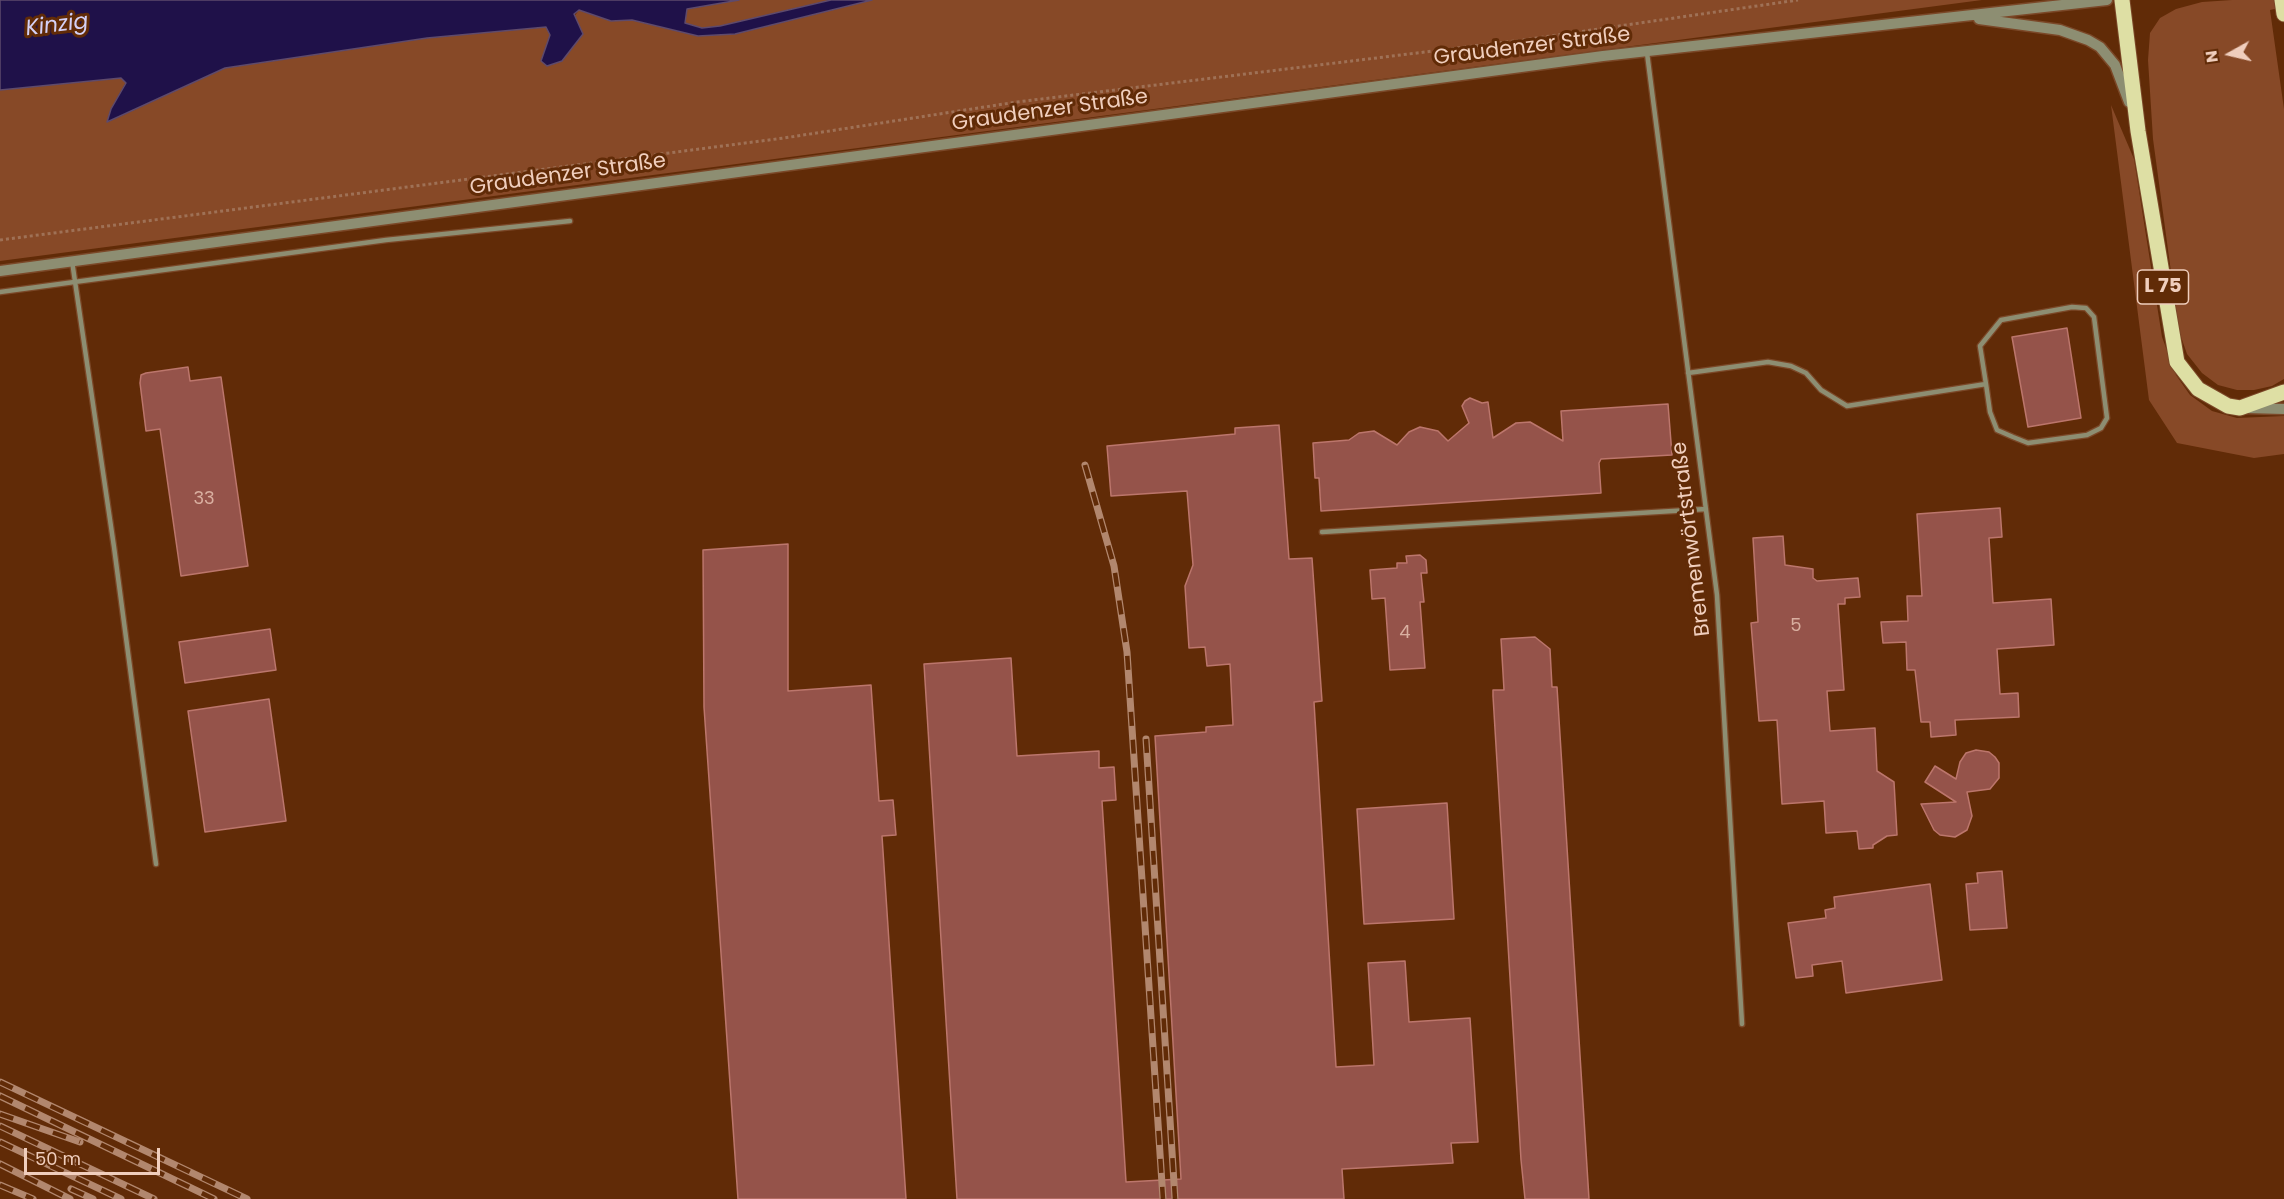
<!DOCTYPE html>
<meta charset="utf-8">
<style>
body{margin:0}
#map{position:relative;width:2284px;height:1199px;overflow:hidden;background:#612b07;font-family:Poppins,sans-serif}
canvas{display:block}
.north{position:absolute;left:2200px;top:24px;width:60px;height:60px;-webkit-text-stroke:4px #612b07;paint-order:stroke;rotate:262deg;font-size:16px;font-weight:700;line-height:24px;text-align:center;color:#f0cebd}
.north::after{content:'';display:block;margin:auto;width:21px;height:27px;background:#f0cebd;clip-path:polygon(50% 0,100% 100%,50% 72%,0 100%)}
.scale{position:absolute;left:24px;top:1148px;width:136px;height:27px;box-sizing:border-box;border:3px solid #f0cebd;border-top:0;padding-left:8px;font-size:18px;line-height:21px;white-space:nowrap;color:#f0cebd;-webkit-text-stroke:4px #612b07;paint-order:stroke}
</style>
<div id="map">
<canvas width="2284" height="1199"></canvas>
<div class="north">N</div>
<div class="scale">50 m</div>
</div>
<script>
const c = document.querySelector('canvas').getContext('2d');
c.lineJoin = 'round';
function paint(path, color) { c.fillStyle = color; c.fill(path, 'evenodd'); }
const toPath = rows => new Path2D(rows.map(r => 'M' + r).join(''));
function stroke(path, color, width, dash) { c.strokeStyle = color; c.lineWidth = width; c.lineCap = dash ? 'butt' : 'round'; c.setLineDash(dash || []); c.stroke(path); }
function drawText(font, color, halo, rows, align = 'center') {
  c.font = font + ' Poppins,sans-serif'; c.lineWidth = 6; c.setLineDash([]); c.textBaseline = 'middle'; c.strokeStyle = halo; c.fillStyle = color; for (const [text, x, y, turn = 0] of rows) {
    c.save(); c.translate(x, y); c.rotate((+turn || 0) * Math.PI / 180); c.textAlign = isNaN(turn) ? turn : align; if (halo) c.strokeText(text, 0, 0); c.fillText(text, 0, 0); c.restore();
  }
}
paint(toPath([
 [739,0,831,0,720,26,702,28,685,23,687,9],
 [872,0,1982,0,0,261,0,90,121,78,126,82,111,109,108,122,225,68,427,38,546,27,550,35,541,61,579,10,611,21,632,20,698,36,735,34],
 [2232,0,2284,0,2284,7,2270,10,2284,109,2284,379,2272,386,2254,390,2237,390,2218,385,2202,373,2187,354,2179,331,2153,139,2148,60,2150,33,2160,18,2176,9,2202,2],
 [2111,105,2134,159,2162,337,2176,375,2190,395,2212,411,2237,418,2284,416,2284,454,2254,458,2177,443,2149,400]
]), '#874927');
const water = toPath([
 [0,0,739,0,687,9,685,23,702,28,720,26,831,0,872,0,735,34,698,36,632,20,611,21,579,10,574,14,583,34,562,61,547,66,541,61,550,35,546,27,427,38,225,68,107,122,111,109,126,83,121,78,0,90,0,0]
]);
paint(water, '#1f1149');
stroke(water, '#5e4a6c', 1.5);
const building = toPath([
 [2067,328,2081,418,2028,427,2012,337,2067,328],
 [188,367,190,381,221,377,248,566,181,576,160,429,146,431,140,383,141,375,146,373,188,367],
 [1470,398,1482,403,1488,402,1493,438,1516,423,1530,422,1563,441,1561,411,1668,404,1672,455,1601,459,1599,463,1601,493,1321,511,1319,478,1315,478,1313,443,1349,440,1359,433,1374,431,1397,445,1409,432,1420,427,1438,431,1448,441,1469,423,1462,406,1465,401,1470,398],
 [1279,425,1289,559,1312,558,1322,701,1314,702,1336,1067,1374,1065,1368,963,1405,961,1409,1022,1470,1018,1478,1142,1451,1143,1453,1163,1342,1169,1344,1199,957,1199,924,664,1011,658,1017,756,1099,751,1099,768,1114,767,1116,800,1102,801,1126,1182,1181,1179,1155,736,1206,732,1206,727,1233,725,1230,664,1207,666,1205,647,1189,648,1185,586,1193,565,1187,491,1111,496,1107,446,1235,434,1235,428,1279,425],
 [2000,508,2002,537,1989,538,1993,603,2051,599,2054,645,1997,649,2000,694,2018,693,2019,717,1955,720,1956,735,1931,737,1930,722,1921,722,1915,670,1907,670,1906,642,1883,643,1881,622,1908,621,1907,596,1922,596,1917,514,2000,508],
 [1783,536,1785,565,1813,569,1813,578,1817,581,1858,578,1860,597,1845,598,1845,604,1838,604,1844,690,1827,691,1830,731,1875,728,1877,771,1894,782,1897,835,1887,836,1873,845,1873,848,1859,849,1857,831,1826,833,1824,801,1782,804,1777,720,1759,721,1751,623,1758,622,1753,538,1783,536],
 [788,544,788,691,871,685,879,801,893,800,896,835,882,836,906,1199,738,1199,704,707,703,550,788,544],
 [1420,555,1426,560,1427,573,1421,573,1424,602,1420,602,1425,668,1390,670,1385,598,1372,599,1370,570,1397,568,1397,563,1407,563,1406,556,1420,555],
 [270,629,276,670,185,683,179,642,270,629],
 [1535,637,1550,649,1552,687,1557,687,1589,1199,1525,1199,1521,1160,1493,696,1493,690,1504,690,1501,639,1535,637],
 [269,699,286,821,205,832,188,711,269,699],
 [1976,750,1989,752,1995,757,1999,763,1999,778,1990,789,1967,792,1972,816,1967,830,1955,837,1940,835,1934,830,1921,804,1956,802,1925,782,1935,766,1956,779,1960,762,1966,753,1976,750],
 [1447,803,1454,919,1364,924,1357,809,1447,803],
 [2002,871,2007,928,1970,930,1966,884,1978,883,1977,873,2002,871],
 [1930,884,1942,980,1846,993,1842,961,1812,965,1813,976,1796,978,1788,923,1826,918,1825,910,1835,908,1834,897,1930,884]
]);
paint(building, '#95534a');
stroke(building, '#bc766c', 1.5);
const service = toPath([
 [1647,53,1717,595,1742,1024],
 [72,261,114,547,156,864],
 [0,292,386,240,570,221],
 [1688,373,1768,362,1791,366,1806,373,1821,390,1847,406,1986,384,1980,346,2001,320,2072,307,2086,308,2094,317,2107,418,2101,428,2087,435,2028,443,2013,437,1997,430,1990,412,1986,384],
 [1322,532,1706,509]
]);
const tertiary = toPath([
 [1979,19,2060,30,2088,40,2100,47,2115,65,2129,102],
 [0,271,1603,56,2107,0],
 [2246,408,2284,409]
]);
const primary = toPath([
 [2122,0,2138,131,2177,362,2198,389,2228,406,2240,408,2284,392],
 [2282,0,2284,14]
]);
stroke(service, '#7b4828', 7);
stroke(tertiary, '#7b4828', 13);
stroke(primary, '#7b4828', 17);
stroke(toPath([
 [1528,41,1557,46],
 [0,240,784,138,1017,102,1523,40,1798,0]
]), '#9f7156', 3, [3, 3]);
stroke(service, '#8d8e72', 4.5);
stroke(tertiary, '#8d8e72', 10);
stroke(primary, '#dedfa4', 15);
const rail = toPath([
 [1085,465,1114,566,1127,652,1163,1199],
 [1146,739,1175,1199],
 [0,1082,247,1199],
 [0,1096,214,1199],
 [0,1114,80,1142],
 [0,1126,154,1199],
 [0,1142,121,1199],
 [0,1164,70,1199],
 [0,1185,33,1199],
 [71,1189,93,1199]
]);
stroke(rail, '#b2876e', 7);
stroke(rail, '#612b07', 4.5, [14]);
drawText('18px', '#d9afa0', null, [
 ["33",204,499],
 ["5",1796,626],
 ["4",1405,633]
]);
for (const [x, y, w] of [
 [2163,287,51]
]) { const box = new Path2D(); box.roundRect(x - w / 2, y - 17, w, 34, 4.5); c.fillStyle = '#612b07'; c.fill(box); stroke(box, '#f0cebd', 1.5); }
drawText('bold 20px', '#f0cebd', null, [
 ["L 75",2163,287]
]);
drawText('21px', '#f0cebd', '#612b07', [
 ["Graudenzer Straße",1532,47,-7],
 ["Graudenzer Straße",1050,111,-8],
 ["Graudenzer Straße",568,175,-8],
 ["Bremenwörtstraße",1692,539,-97]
]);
drawText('italic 22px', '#d4d1f7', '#612b07', [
 ["Kinzig",57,26,-7]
]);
</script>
